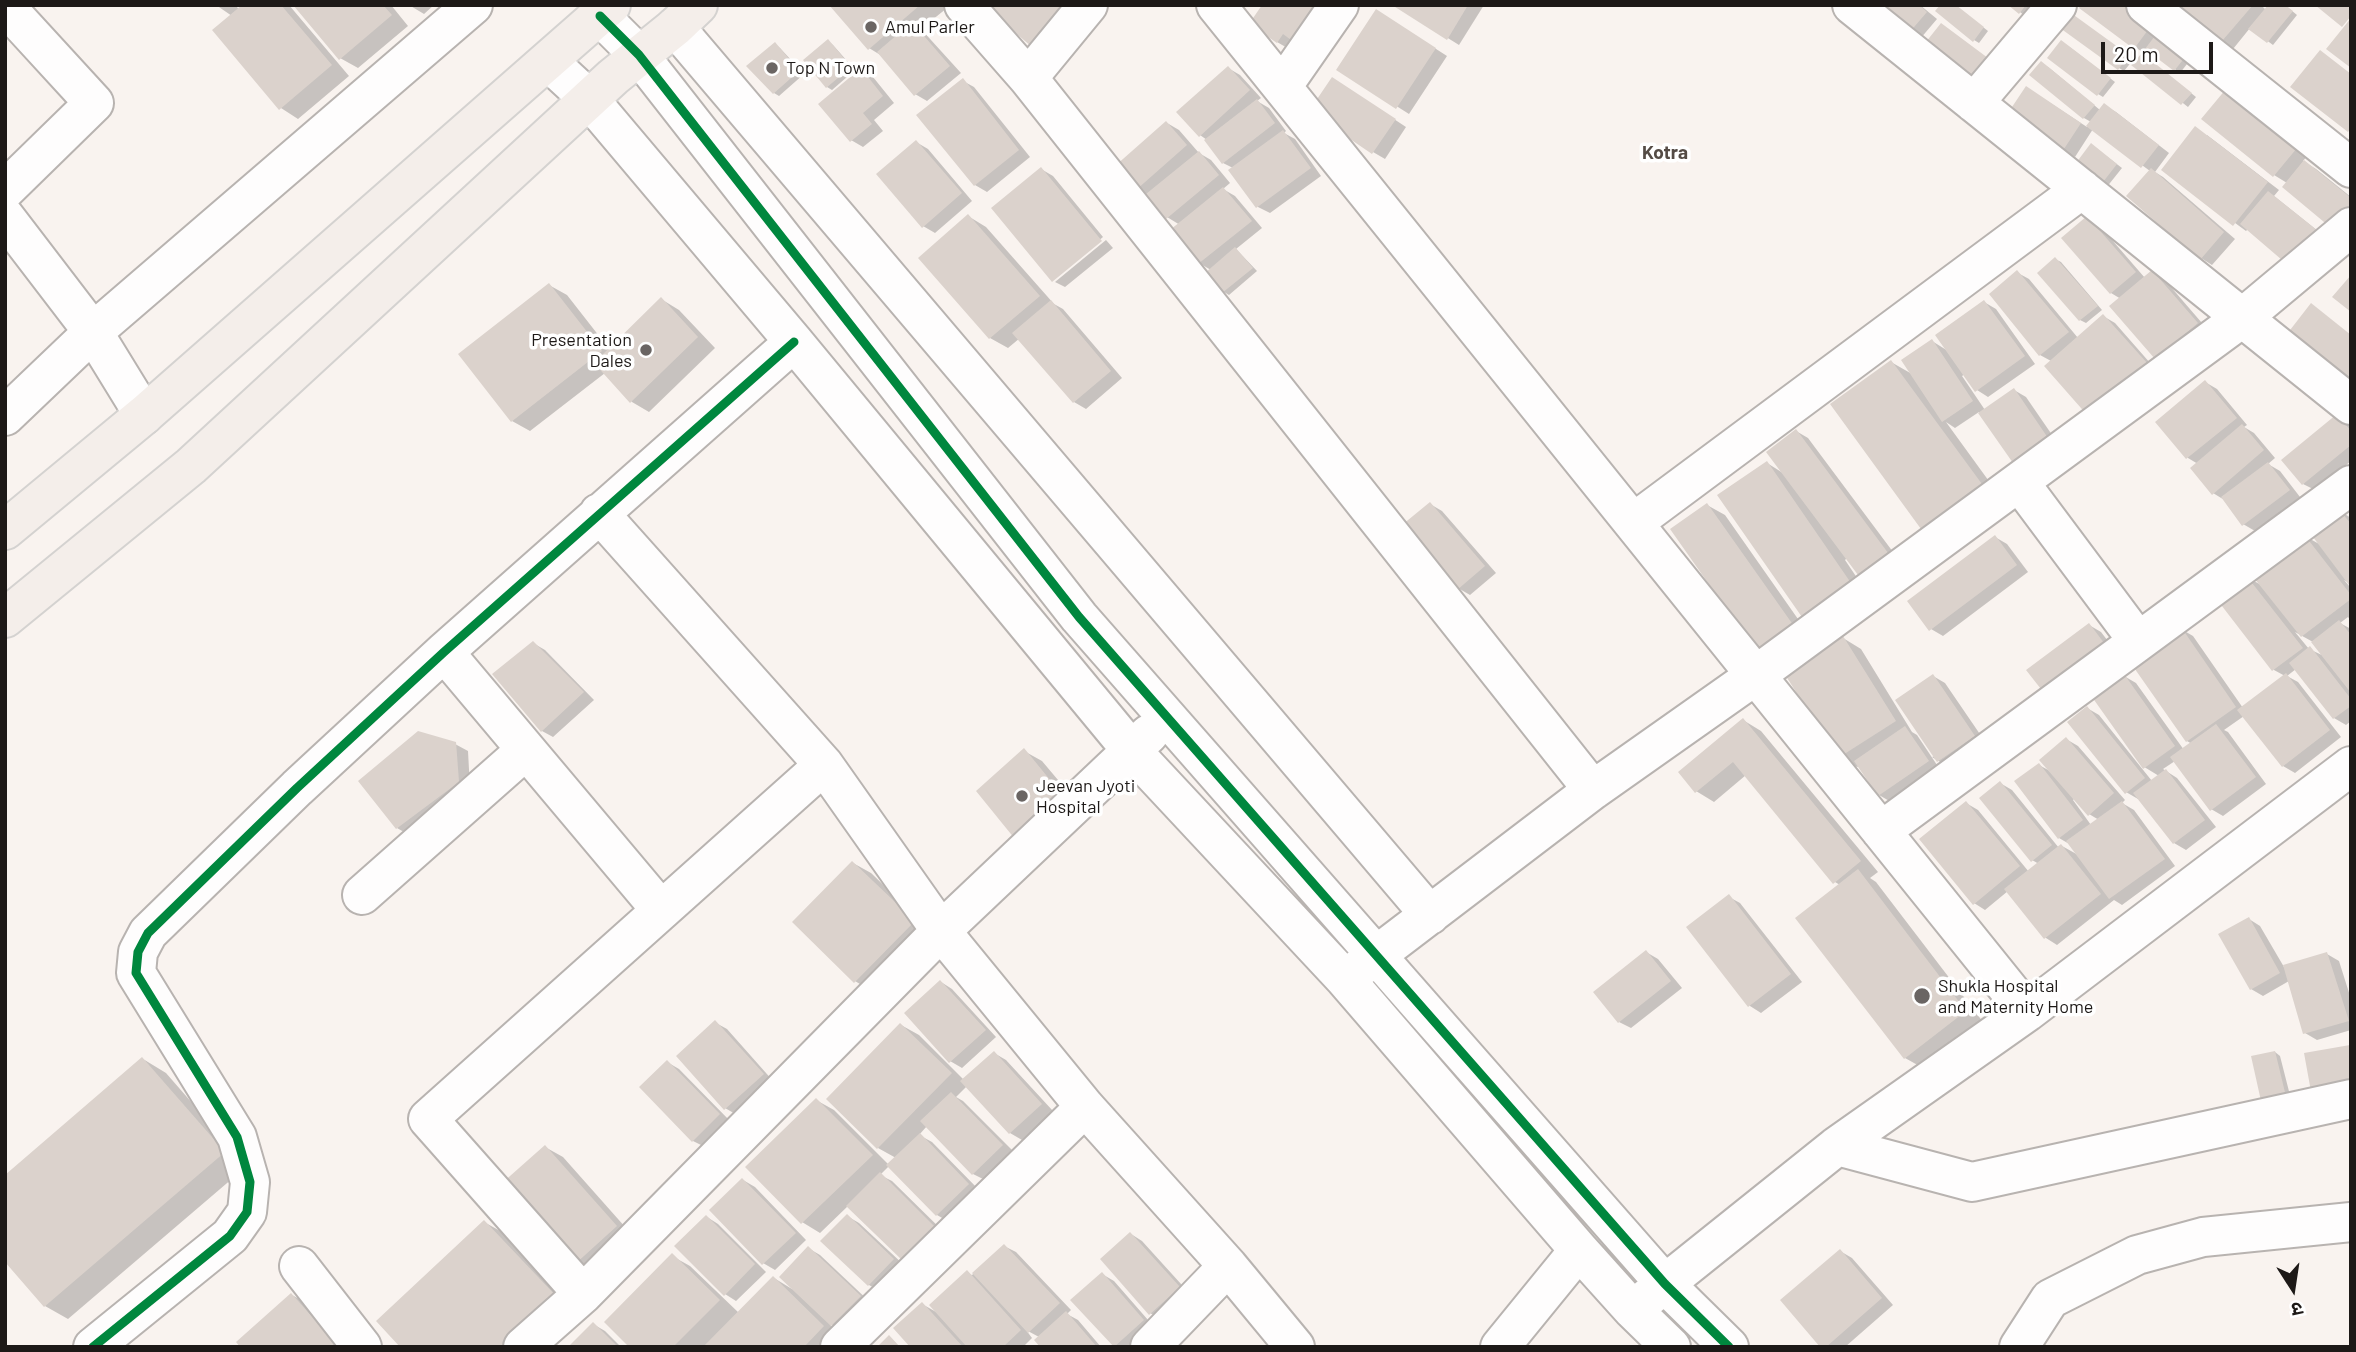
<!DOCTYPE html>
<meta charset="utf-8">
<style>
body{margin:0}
#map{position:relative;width:2356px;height:1352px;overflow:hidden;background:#f9f3ef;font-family:Barlow,"Noto Sans Devanagari",sans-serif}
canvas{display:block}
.frame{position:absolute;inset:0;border:7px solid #1d1917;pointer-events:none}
.north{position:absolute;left:2258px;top:1254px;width:70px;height:70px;-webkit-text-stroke:5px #fff;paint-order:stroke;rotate:168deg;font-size:19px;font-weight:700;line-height:28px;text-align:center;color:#1d1917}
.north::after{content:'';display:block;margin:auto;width:24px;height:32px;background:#1d1917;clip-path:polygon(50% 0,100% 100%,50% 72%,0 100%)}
.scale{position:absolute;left:2101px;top:42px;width:112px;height:32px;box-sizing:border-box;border:4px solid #1d1917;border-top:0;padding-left:9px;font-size:21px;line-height:24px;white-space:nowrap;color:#1d1917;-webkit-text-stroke:5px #fff;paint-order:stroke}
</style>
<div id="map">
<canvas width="2356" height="1352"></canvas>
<div class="frame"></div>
<div class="north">उ</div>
<div class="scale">20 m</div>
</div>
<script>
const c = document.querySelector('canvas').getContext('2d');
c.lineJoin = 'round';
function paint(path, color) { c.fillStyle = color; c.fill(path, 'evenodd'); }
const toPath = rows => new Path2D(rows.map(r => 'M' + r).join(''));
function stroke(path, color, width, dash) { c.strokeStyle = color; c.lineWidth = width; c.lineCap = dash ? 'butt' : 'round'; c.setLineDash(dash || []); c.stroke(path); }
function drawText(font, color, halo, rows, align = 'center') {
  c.font = font + ' Barlow,sans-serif'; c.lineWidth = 7; c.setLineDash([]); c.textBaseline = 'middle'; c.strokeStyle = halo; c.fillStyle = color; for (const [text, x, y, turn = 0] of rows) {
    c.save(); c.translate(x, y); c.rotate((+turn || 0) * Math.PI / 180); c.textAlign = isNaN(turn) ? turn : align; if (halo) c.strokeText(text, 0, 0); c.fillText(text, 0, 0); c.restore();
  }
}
paint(toPath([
 [216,5,240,5,237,7,239,10,245,5,289,5,349,76,298,119,281,108,232,16],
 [295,5,391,5,408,26,358,68,340,58],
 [409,5,434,5,424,14],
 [832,5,945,5,947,8,921,29,961,73,927,101,915,94,882,56,869,48],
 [1264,5,1313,5,1289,49,1277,42],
 [1395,5,1484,5,1459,45],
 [1876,5,1920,5,1937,19,1920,39],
 [1955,5,1988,31,1979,43,1974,40],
 [2011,5,2033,5,2025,16],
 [2128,5,2194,55,2180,73,2150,50,2145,56,2196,97,2188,107,2134,65,2144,53,2135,47],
 [2181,5,2261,5,2266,10,2285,5,2297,15,2273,45,2250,28,2229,54],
 [1388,18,1447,56,1409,114,1338,69],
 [2076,19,2133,60,2124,71,2119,68],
 [828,41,833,45,855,70,832,90,827,87],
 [775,44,780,48,804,74,779,96,774,93],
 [2067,45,2115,82,2103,97,2098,94],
 [2047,66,2100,110,2104,105,2116,112,2169,153,2155,172,2163,177,2235,239,2212,265,2201,258,2150,171,2093,129,2075,157,2063,150,2038,95,2087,127,2091,122,2084,118],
 [1228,68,1240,75,1261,98,1257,101,1269,108,1286,131,1284,133,1295,139,1321,176,1270,213,1258,207,1233,168,1223,163,1207,140,1200,135],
 [861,71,873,77,894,103,874,120,883,131,863,147,851,140],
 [963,81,974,87,1030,157,987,192,975,185],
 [1344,86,1406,127,1385,159,1373,152],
 [2226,91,2308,155,2303,161,2316,169,2351,197,2351,235,2287,183,2274,175],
 [1167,123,1179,130,1199,153,1211,160,1230,183,1223,189,1235,196,1262,228,1236,249,1257,271,1229,295,1224,292,1211,270,1199,263,1180,225,1167,217,1150,196,1137,189],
 [2207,135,2279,190,2274,196,2328,239,2248,229,2246,231,2163,170],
 [916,142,928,149,972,201,935,233,923,226],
 [2097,149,2122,168,2102,193],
 [1041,169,1053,176,1103,237,1054,278,1054,281],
 [968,216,986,227,1054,304,1063,309,1122,378,1086,409,1074,402,1020,338,1008,348,990,338,920,258],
 [2087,218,2099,225,2145,278,2152,272,2164,279,2208,330,2156,358,2121,299,2111,293],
 [1106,240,1113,248,1065,287,1055,282],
 [2055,259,2061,262,2102,310,2086,323,2080,320],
 [2018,273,2029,279,2078,338,2103,316,2115,323,2158,372,2051,361,2040,355,1991,295],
 [549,285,567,295,610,350,661,299,679,310,715,348,649,412,632,402,605,373,530,431,512,421],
 [1984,302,1996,309,2035,364,1988,397,1977,390,1965,374,1962,376,1985,410,2014,390,2026,397,2059,445,2014,461,1979,412,1955,428,1946,422,2007,506,1948,549,1891,362,1912,374,1932,341,1948,351],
 [2205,382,2217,389,2247,425,2244,427,2254,433,2275,458,2268,464,2280,471,2300,497,2255,531,2243,524,2226,501,2213,493,2198,464,2188,458,2157,422],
 [2337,416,2351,426,2351,461,2315,490,2303,484],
 [1796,431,1808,438,1905,568,1847,558,1845,560,1870,597,1823,629,1767,463,1783,473],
 [1430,504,1442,511,1496,573,1470,595,1458,588],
 [1707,505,1725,515,1812,639,1760,653],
 [2337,509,2351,518,2351,584,2344,580,2351,588,2351,621,2348,617,2340,623,2351,629,2351,721,2346,725,2334,718,2296,669,2287,676,2298,682,2341,737,2295,773,2283,766,2244,716,2224,730,2228,732,2266,784,2223,816,2211,809,2175,761,2163,769,2177,778,2216,827,2186,850,2174,843,2139,798,2138,799,2126,792,2087,708,2099,715,2152,781,2159,776,2141,765,2124,676,2136,683,2184,750,2192,744,2187,741,2181,629,2193,636,2243,708,2285,676,2274,670,2245,576,2263,586,2303,535,2321,545],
 [2295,632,2313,642,2324,656,2309,649],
 [1995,537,2007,544,2028,572,1943,636,1931,629],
 [2089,625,2101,632,2121,658,2061,703],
 [1843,638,1861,649,1912,732,1917,735,1939,768,1891,802,1879,795,1859,766,1857,767,1839,757],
 [533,643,545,650,594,700,553,737,542,731],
 [1933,676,1945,683,1986,743,1950,768,1932,757,1935,756],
 [1743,720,1761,731,1878,872,1870,878,1876,882,1983,1022,1923,1068,1905,1058,1840,885,1835,882,1746,775,1714,802,1696,791],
 [2066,739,2078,746,2125,800,2122,803,2134,810,2175,866,2122,905,2114,900,2057,945,2046,938,2008,891,1985,910,1974,903,1966,803,1978,810,2029,872,2039,864,2032,860,2000,783,2012,790,2059,848,2062,846,2080,856,2071,845,2059,838,2039,765,2050,771],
 [2075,798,2089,814,2099,820,2091,825,2073,800],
 [455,744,468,751,470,788,409,835,397,828],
 [1024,751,1042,761,1085,812,1020,842],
 [853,863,871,873,932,932,873,992,855,981],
 [1729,897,1740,903,1802,982,1761,1013,1750,1006,1688,927],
 [2249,919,2260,926,2284,967,2327,954,2339,961,2351,999,2351,1030,2317,1040,2305,1033,2289,981,2263,996,2251,989],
 [1646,952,1658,959,1682,988,1631,1028,1619,1022],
 [941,982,952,989,996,1037,962,1068,950,1061],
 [716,1023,727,1029,774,1082,737,1115,725,1108],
 [901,1025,919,1035,964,1080,994,1053,1006,1060,1053,1111,1022,1140,1010,1133,967,1086,956,1097,963,1101,1014,1152,985,1180,973,1174,927,1126,919,1135,932,1142,980,1191,949,1222,937,1215,889,1166,880,1175,892,1181,947,1235,848,1206,820,1233,802,1222,816,1100,834,1110,889,1165,896,1158,878,1148],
 [2275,1052,2280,1056,2293,1107,2270,1112],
 [143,1059,166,1073,247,1166,68,1319,45,1306],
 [667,1062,679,1069,731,1122,705,1147,693,1141],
 [545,1147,563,1157,634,1237,593,1274,575,1264],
 [743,1180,755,1187,806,1240,775,1270,763,1263],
 [847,1216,859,1223,905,1266,881,1292,869,1285,822,1241],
 [707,1217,718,1224,766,1272,736,1301,725,1294],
 [484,1222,502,1232,574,1308,532,1347,403,1347],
 [1131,1234,1142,1241,1191,1295,1162,1320,1150,1313],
 [1004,1246,1016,1252,1071,1310,1067,1314,1078,1320,1101,1347,1042,1347,1039,1337,1026,1330,1032,1338,1024,1346,1026,1347,913,1347,922,1304,938,1313,967,1273,972,1275],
 [808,1248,820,1255,871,1303,844,1332,828,1322,841,1337,831,1347,632,1347,672,1256,690,1266,739,1313,774,1278,792,1289],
 [1840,1251,1852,1258,1893,1305,1845,1347,1822,1347],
 [1102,1274,1114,1281,1155,1328,1133,1347,1115,1347,1073,1300],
 [292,1295,310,1305,346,1347,238,1342],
 [593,1324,605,1331,621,1347,571,1347]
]), '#0003');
paint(toPath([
 [242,5,281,5,332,65,279,110,212,30],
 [293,5,383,5,392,15,339,60],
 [829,5,920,5,868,50],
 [983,5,1080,5,1039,53],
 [1262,5,1314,5,1322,10,1298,45,1283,34,1277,43,1249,24],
 [1392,5,1468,5,1447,40],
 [1873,5,1919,5,1927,12,1908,34],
 [1940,5,1956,5,1984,27,1973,42,1935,11],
 [2008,5,2026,5,2019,14],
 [2081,5,2129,5,2153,23,2134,49,2079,8],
 [2178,5,2253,5,2216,48,2173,12],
 [2268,5,2285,5,2293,11,2267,43,2248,29],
 [2315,5,2351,5,2351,16,2342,27],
 [1376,9,1436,48,1396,109,1336,70],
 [2071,13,2129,55,2118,70,2060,28],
 [2351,18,2351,68,2326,49],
 [912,22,950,66,914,96,877,52],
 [1941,23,1992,61,1973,85,1922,47],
 [2161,28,2190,51,2174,71,2145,49],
 [828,39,851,67,826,88,803,60],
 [2061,40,2111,78,2097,96,2047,58],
 [775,42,799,71,773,94,746,66],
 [2320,50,2351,74,2351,128,2348,132,2290,87],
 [2142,53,2192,93,2181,105,2131,65],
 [2041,61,2095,105,2083,119,2029,75],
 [1228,66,1250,90,1199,137,1176,112],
 [861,68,883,96,863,113,872,124,850,142,818,104],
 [1332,77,1396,119,1372,154,1309,111],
 [963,78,1019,150,974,186,916,115],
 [2026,86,2081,123,2062,152,2006,116],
 [2226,89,2297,148,2273,177,2201,119],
 [1257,99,1275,123,1222,164,1204,140],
 [2104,103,2159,145,2141,168,2086,126],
 [1166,121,1187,145,1136,190,1115,166],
 [2195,126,2268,182,2233,226,2161,170],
 [1283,130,1311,168,1256,208,1228,170],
 [916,140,962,193,922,228,876,174],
 [2091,143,2117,164,2096,191,2070,171],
 [1199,151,1219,175,1166,219,1146,194],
 [2304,160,2351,198,2351,214,2336,232,2282,187],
 [1041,167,1102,241,1052,282,991,208],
 [2151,168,2224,232,2200,260,2126,196],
 [1223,187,1252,221,1198,264,1170,230],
 [2268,191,2318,231,2289,266,2240,224],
 [968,214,1040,296,989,339,918,258],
 [2087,216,2136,272,2110,294,2061,238],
 [1235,247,1253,268,1222,293,1205,273],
 [2055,257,2098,306,2079,321,2037,273],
 [2017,270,2069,332,2039,356,1989,294],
 [2152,270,2198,323,2155,359,2109,306],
 [2351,275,2351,312,2332,297],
 [549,283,602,351,511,422,458,354],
 [661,297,698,337,630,403,594,363],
 [1051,300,1111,371,1073,403,1012,333],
 [1984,300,2025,356,1975,392,1935,335],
 [2311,303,2351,335,2351,384,2287,334],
 [2103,314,2148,364,2088,416,2044,366],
 [1932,339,1973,401,1942,422,1901,360],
 [1891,360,1990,495,1929,540,1830,404],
 [2205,380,2237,418,2186,459,2155,422],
 [2014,388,2048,438,2013,463,1978,413],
 [2337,414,2351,431,2351,445,2302,485,2281,460],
 [2242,424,2264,450,2212,495,2190,468],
 [1796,429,1894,561,1864,583,1766,452],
 [1767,461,1853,586,1804,620,1717,495],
 [2268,462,2290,490,2242,526,2221,497],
 [1430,502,1485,566,1457,590,1402,525],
 [1707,503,1796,629,1758,654,1670,529],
 [2337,507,2351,524,2351,583,2349,585,2307,529],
 [2303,533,2351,595,2351,599,2301,637,2250,573],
 [1995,535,2017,565,1929,631,1907,601],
 [2245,574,2303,648,2272,671,2215,597],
 [2339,620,2351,635,2351,693,2311,642],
 [2089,623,2110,651,2048,698,2026,670],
 [2181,627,2236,707,2186,742,2130,662],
 [1843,636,1896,721,1838,758,1784,673],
 [533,641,584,692,541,732,492,674],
 [2310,646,2351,699,2351,706,2333,719,2289,663],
 [2286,673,2330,730,2282,767,2237,710],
 [1933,674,1975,736,1937,762,1895,700],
 [2124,674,2175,746,2143,769,2092,697],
 [2087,706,2145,778,2125,794,2067,722],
 [1743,718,1861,861,1833,884,1733,762,1695,793,1678,772],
 [2216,724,2256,777,2210,811,2170,757],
 [1905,726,1929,761,1878,796,1854,761],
 [418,731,456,742,459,782,396,829,358,781],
 [2066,737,2114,793,2088,816,2039,760],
 [1024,748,1068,802,1019,844,976,791],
 [2039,763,2083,820,2058,839,2014,781],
 [2166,769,2205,820,2173,844,2133,793],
 [2000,781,2052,845,2031,862,1979,798],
 [1966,801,2020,866,1973,905,1919,839],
 [2122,801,2165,859,2109,899,2066,841],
 [2061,844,2101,894,2044,939,2004,889],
 [852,861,915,921,854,983,792,922],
 [1858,869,1966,1011,1904,1059,1795,918],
 [1729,894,1791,974,1748,1007,1686,927],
 [2249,917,2280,973,2250,990,2218,934],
 [1646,950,1671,981,1618,1023,1593,992],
 [2327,952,2349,1021,2303,1034,2283,965],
 [940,980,986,1030,949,1063,904,1013],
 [715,1020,764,1074,724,1110,676,1056],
 [900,1023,952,1073,877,1149,826,1099],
 [2350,1045,2351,1089,2312,1097,2304,1053],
 [994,1051,1042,1104,1009,1134,960,1081],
 [2275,1051,2288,1105,2263,1110,2251,1056],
 [142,1057,225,1152,44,1307,5,1262,5,1175],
 [667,1060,720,1114,692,1142,639,1087],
 [951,1092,1003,1145,972,1175,920,1121],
 [816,1098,873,1155,801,1224,745,1167],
 [920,1133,969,1184,936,1216,886,1165],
 [545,1145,617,1226,574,1265,501,1184],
 [880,1172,936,1228,903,1261,846,1206],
 [742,1178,796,1233,762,1265,709,1210],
 [847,1214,894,1259,868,1286,820,1241],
 [706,1215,755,1264,724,1296,674,1246],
 [484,1220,557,1297,504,1347,400,1347,376,1321],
 [1130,1232,1180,1287,1149,1315,1100,1259],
 [1004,1244,1060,1303,1028,1333,972,1273],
 [808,1246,861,1296,831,1326,779,1277],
 [1840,1249,1882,1298,1826,1347,1820,1347,1780,1300],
 [672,1253,720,1300,673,1347,629,1347,604,1322],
 [967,1270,1021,1330,1003,1347,967,1347,929,1305],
 [1102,1272,1144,1320,1114,1347,1070,1300],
 [773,1276,824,1326,804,1347,703,1347],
 [291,1293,339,1347,240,1347,236,1342],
 [922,1302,963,1347,910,1347,893,1328],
 [1066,1311,1097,1347,1040,1347,1034,1340],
 [593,1322,618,1347,568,1347],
 [889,1335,900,1347,877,1347]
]), '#dbd2cc');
const minor = toPath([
 [964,5,1028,78,1593,790],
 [1216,5,2027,1012],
 [1852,5,2351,405],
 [2146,5,2351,168],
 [5,6,94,103,5,190],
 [600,16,639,55,1079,617,1665,1284,1729,1347],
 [675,27,1430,915],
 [549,62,589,99,794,342,1132,751,1345,979,1579,1250,1633,1310,1671,1347],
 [1028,78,1088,5],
 [1282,87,1339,5],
 [1974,103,2057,5],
 [5,217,93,332,144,415],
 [5,416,93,332,473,5],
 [2020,483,2138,641],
 [599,513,824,765,941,931,1085,1107,1228,1266,1295,1347],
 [1633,523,2082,189],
 [444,652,661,910],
 [1881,831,2351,485],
 [362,895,526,750],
 [1357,970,1593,790,1756,675,2242,318,2351,227],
 [1837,1146,1972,1182,2351,1099],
 [299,1266,362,1347],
 [583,1294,428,1119,824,765],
 [1646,1299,1837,1146,2027,1012,2351,766],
 [93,1347,230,1236,247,1212,250,1182,237,1137,136,973,138,952,148,933,297,788,444,652,794,342],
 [523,1347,583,1294,941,931,1149,734],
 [840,1347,1085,1107],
 [1150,1347,1228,1266],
 [1500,1347,1579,1250],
 [2019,1347,2050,1299,2137,1255,2203,1237,2351,1222]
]);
const major = toPath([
 [5,530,144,415,611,5],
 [5,618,191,466,613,77,675,27,698,5]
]);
stroke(minor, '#b8b3b0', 42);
stroke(major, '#d4d2d0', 42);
stroke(minor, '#fefdfd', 38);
stroke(major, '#f4eeea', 38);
stroke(toPath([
 [600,16,639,55,1079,617,1665,1284,1729,1347],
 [93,1347,230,1236,247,1212,250,1182,237,1137,136,973,138,952,148,933,297,788,444,652,794,342]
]), '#00873e', 9);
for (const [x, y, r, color] of [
 [871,27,7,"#6a6563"],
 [772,68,7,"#6a6563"],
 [646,350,7,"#6a6563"],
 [1022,796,7,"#6a6563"],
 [1922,996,9,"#6a6563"]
]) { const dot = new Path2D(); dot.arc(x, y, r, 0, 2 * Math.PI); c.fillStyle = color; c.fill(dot); stroke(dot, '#fff', 2.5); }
drawText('18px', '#1d1917', '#fff', [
 ["Amul Parler",885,27],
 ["Top N Town",786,68],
 ["Presentation",632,340,"right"],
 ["Dales",632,361,"right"],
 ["Jeevan Jyoti",1036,786],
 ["Hospital",1036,807],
 ["Shukla Hospital",1938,986],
 ["and Maternity Home",1938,1007]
], 'left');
drawText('bold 19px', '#544b45', '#fff', [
 ["Kotra",1665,153]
]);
</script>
